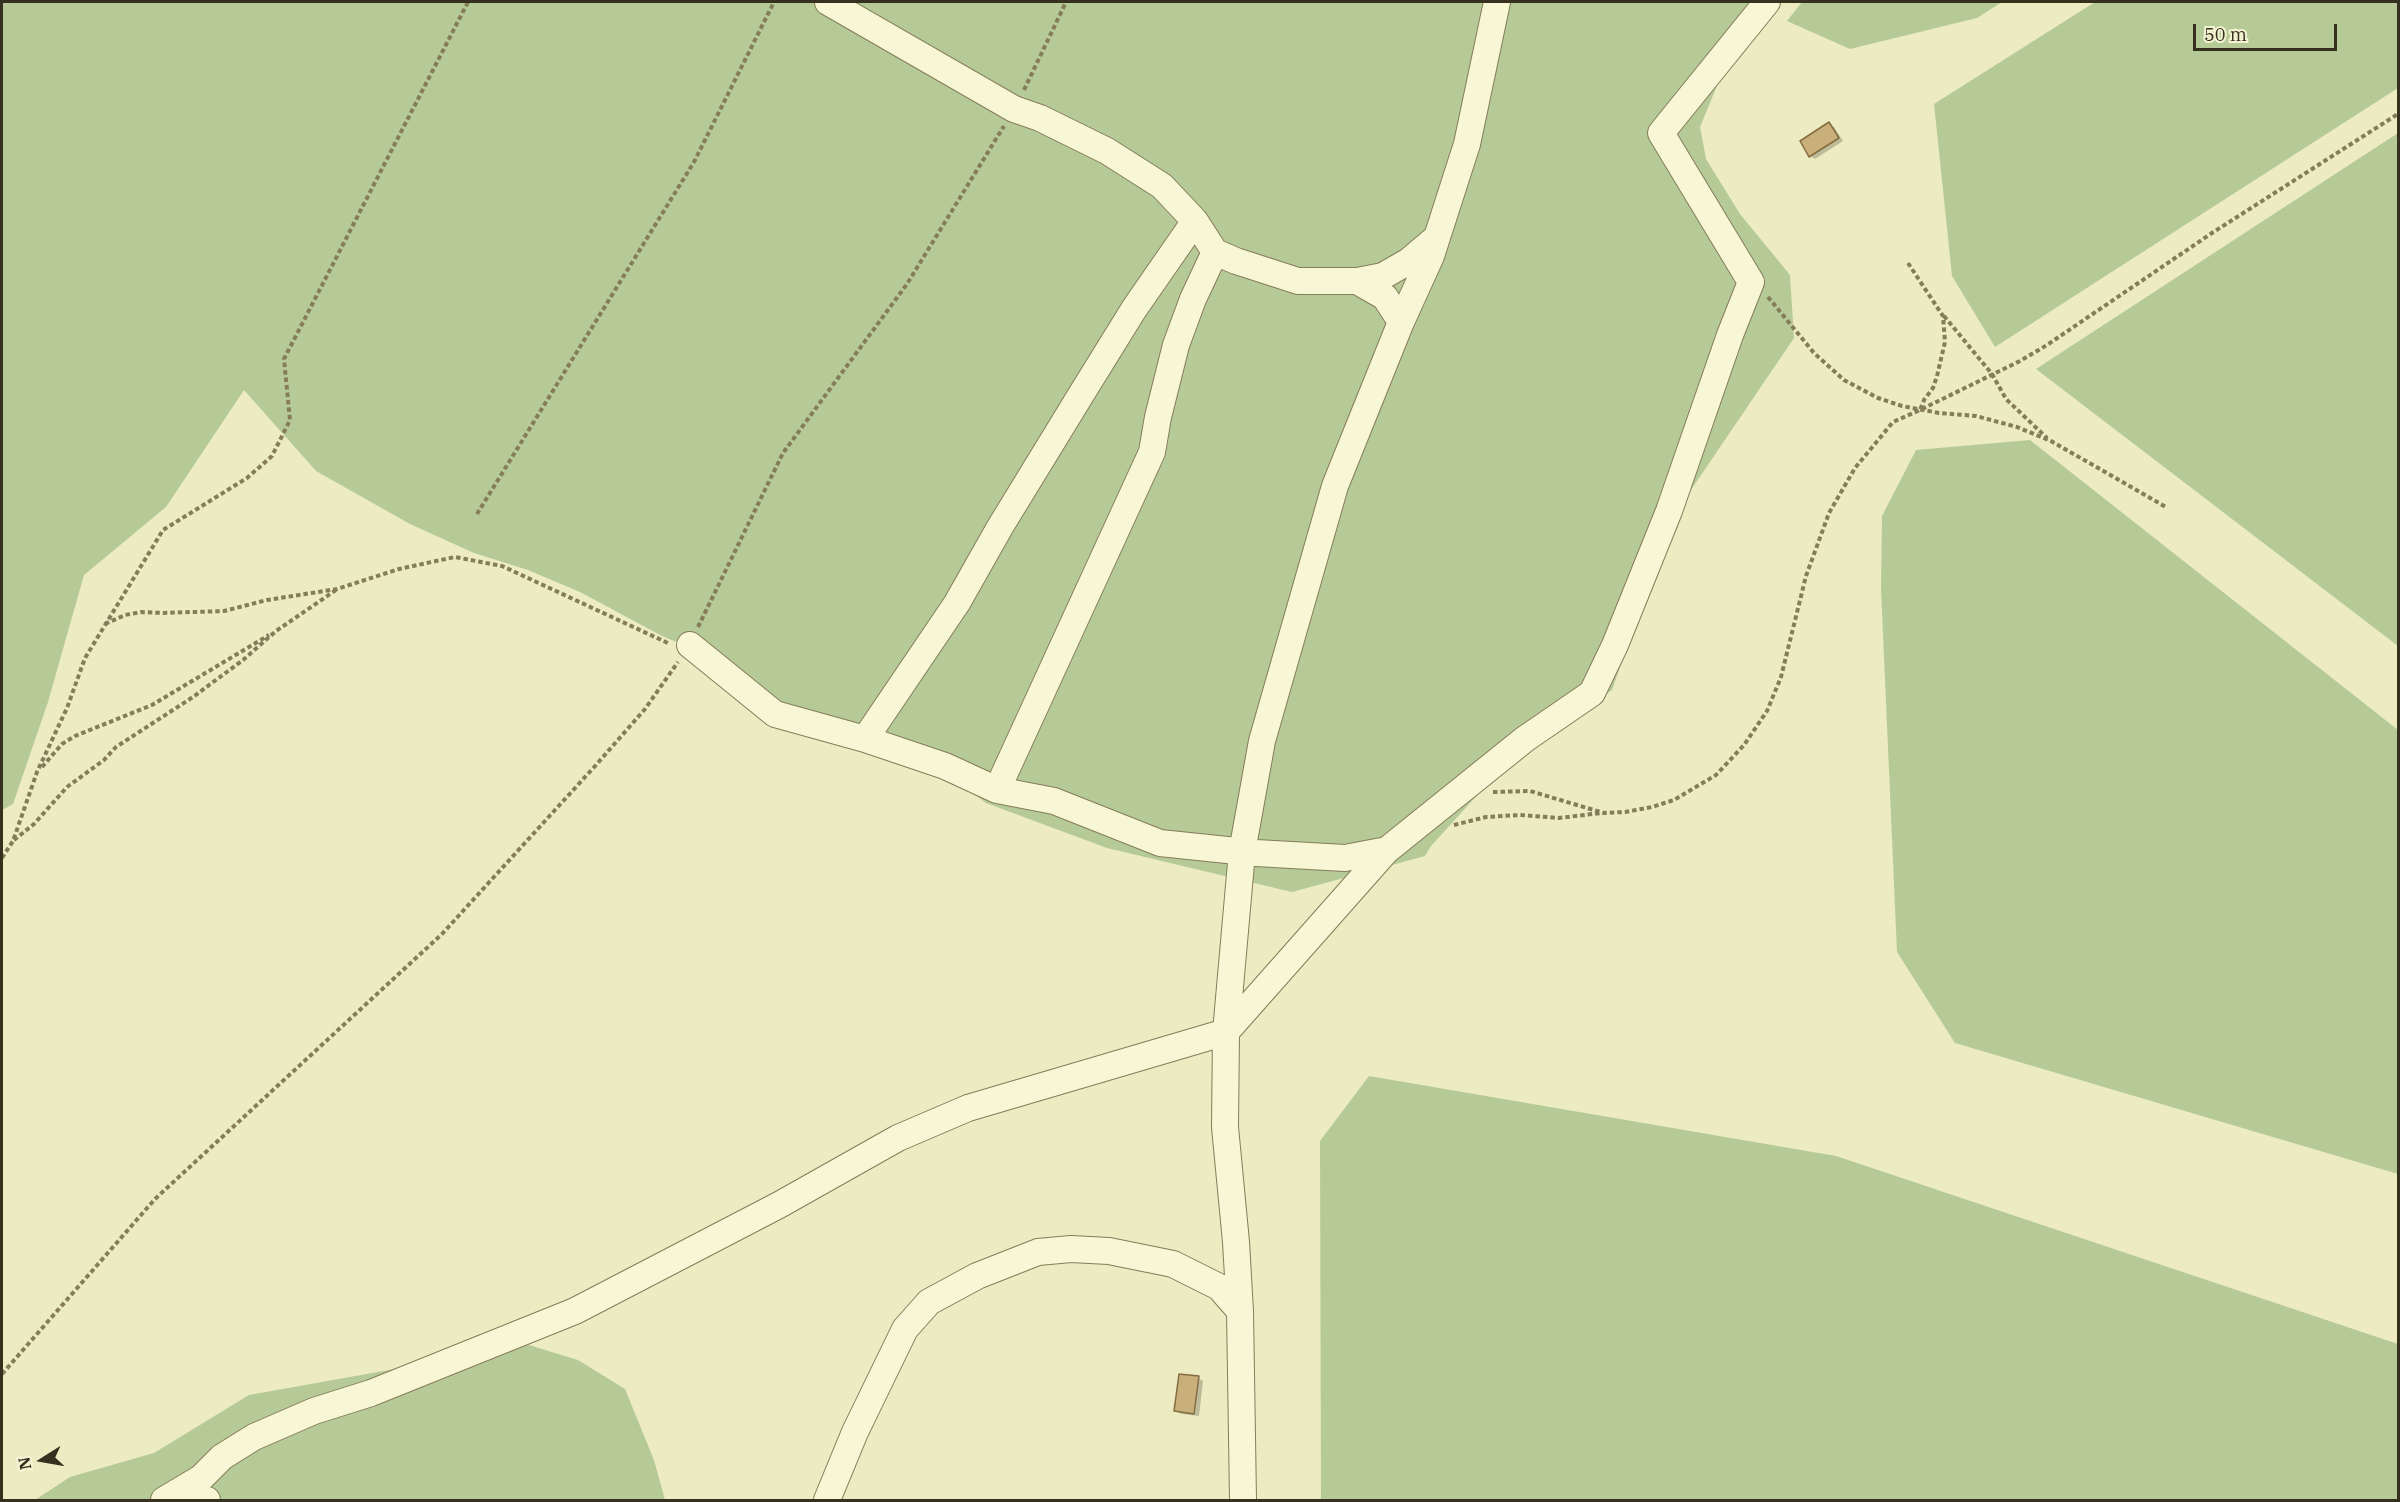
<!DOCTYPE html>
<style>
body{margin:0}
#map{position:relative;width:2400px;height:1502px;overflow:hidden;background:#ecebc2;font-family:"IBM Plex Serif",serif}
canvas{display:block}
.frame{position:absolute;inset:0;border:3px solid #36301e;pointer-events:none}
.north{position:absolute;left:12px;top:1430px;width:60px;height:60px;-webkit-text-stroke:4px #f4f3d2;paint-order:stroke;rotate:259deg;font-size:16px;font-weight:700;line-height:24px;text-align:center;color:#36301e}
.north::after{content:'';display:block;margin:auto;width:21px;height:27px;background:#36301e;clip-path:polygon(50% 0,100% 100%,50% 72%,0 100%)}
.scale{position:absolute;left:2193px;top:24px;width:144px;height:27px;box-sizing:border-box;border:3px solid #36301e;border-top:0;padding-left:8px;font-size:18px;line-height:21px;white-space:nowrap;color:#36301e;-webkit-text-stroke:4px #f4f3d2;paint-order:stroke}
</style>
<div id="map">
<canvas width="2400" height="1502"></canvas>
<div class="frame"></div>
<div class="north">N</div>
<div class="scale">50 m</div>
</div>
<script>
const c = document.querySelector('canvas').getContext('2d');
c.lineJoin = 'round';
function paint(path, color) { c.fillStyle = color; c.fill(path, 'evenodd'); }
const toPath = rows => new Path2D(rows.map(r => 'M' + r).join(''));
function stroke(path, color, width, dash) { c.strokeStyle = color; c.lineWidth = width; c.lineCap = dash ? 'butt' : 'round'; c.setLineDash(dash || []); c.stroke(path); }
paint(toPath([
 [2,2,1782,2,1743,54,1721,76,1700,127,1706,159,1740,214,1790,275,1794,338,1674,515,1612,690,1502,768,1431,846,1425,856,1292,892,1107,848,986,803,901,741,853,722,792,712,724,662,662,636,580,592,528,570,474,553,410,524,316,471,244,390,166,507,84,575,48,702,13,804,2,810],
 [1802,2,2002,2,1977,18,1850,49,1787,21],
 [2095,2,2398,2,2398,88,1995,347,1952,276,1934,104],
 [2398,133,2398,646,2036,369],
 [2030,440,2398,730,2398,1174,1955,1043,1897,952,1881,589,1882,516,1916,450],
 [1369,1076,1836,1156,2398,1344,2398,1500,1321,1500,1320,1141],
 [529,1345,578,1360,625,1389,654,1460,665,1500,35,1500,70,1477,154,1453,249,1395]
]), '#b6ca97');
paint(toPath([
 [1829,124,1834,127,1843,141,1815,159,1810,156],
 [1198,1378,1203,1381,1199,1416,1181,1414,1176,1411]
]), '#0003');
const building = toPath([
 [1829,122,1839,138,1809,157,1800,141,1829,122],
 [1179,1374,1199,1376,1194,1414,1174,1411,1179,1374]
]);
paint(building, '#c9af7a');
stroke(building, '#836d41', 1.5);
const minor = toPath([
 [828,2,1014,109,1040,118,1107,151,1162,186,1195,221,1215,252,1236,261,1298,281,1357,281,1383,276,1409,261,1435,239],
 [1357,281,1385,297,1401,322],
 [690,645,775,714,865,739,945,766,997,790,1054,801,1160,843,1256,853,1345,858,1387,850,1525,739,1592,693,1615,645,1669,511,1730,335,1751,282,1661,133,1767,2],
 [865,739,957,603,1000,527,1082,393,1134,309,1195,221],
 [997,790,1152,452,1158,417,1176,345,1193,299,1215,252],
 [1240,1311,1236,1242,1225,1127,1226,1032,1242,852,1262,741,1335,486,1401,322,1431,256,1467,144,1497,2],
 [166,1499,207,1500],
 [164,1500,201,1478,222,1457,254,1437,314,1411,371,1393,575,1311,779,1205,898,1138,968,1108,1226,1032,1387,850],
 [827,1500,855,1432,905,1329,929,1302,977,1276,1038,1252,1071,1249,1109,1251,1173,1264,1219,1287,1240,1311,1243,1500]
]);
stroke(minor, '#857c5a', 28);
stroke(toPath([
 [1024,90,1066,2],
 [1908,263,1943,316,1945,342,1937,376,1933,388,1924,400,1920,410,2020,361,2047,345,2212,233,2398,114],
 [1768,297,1814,353,1844,380,1878,398,1902,406,1939,413,1976,416,2017,427,2051,441,2166,507],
 [1944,316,1992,374,2006,399,2047,438],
 [477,514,694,162,774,2],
 [105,624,125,615,142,612,163,613,224,611,267,600,337,589,399,569,455,557,502,566,670,644],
 [698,627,783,453,907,284,1004,126],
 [42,767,62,744,75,736,152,705,269,635],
 [1493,792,1530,791,1604,813,1625,812,1652,807,1674,800,1716,775,1744,745,1767,711,1781,677,1806,576,1829,513,1855,468,1893,422,1920,410],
 [1454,825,1486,817,1520,815,1559,818,1601,813],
 [14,840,34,824,67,787,104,760,116,747,193,697,243,660,276,631,336,590],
 [2,858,13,841,37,772,67,708,85,658,163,530,247,478,272,456,290,420,284,359,468,2],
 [2,1374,155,1199,442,934,596,765,645,709,678,662]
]), '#857c5a', 4, [4.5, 3]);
stroke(minor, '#f7f6d5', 26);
</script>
